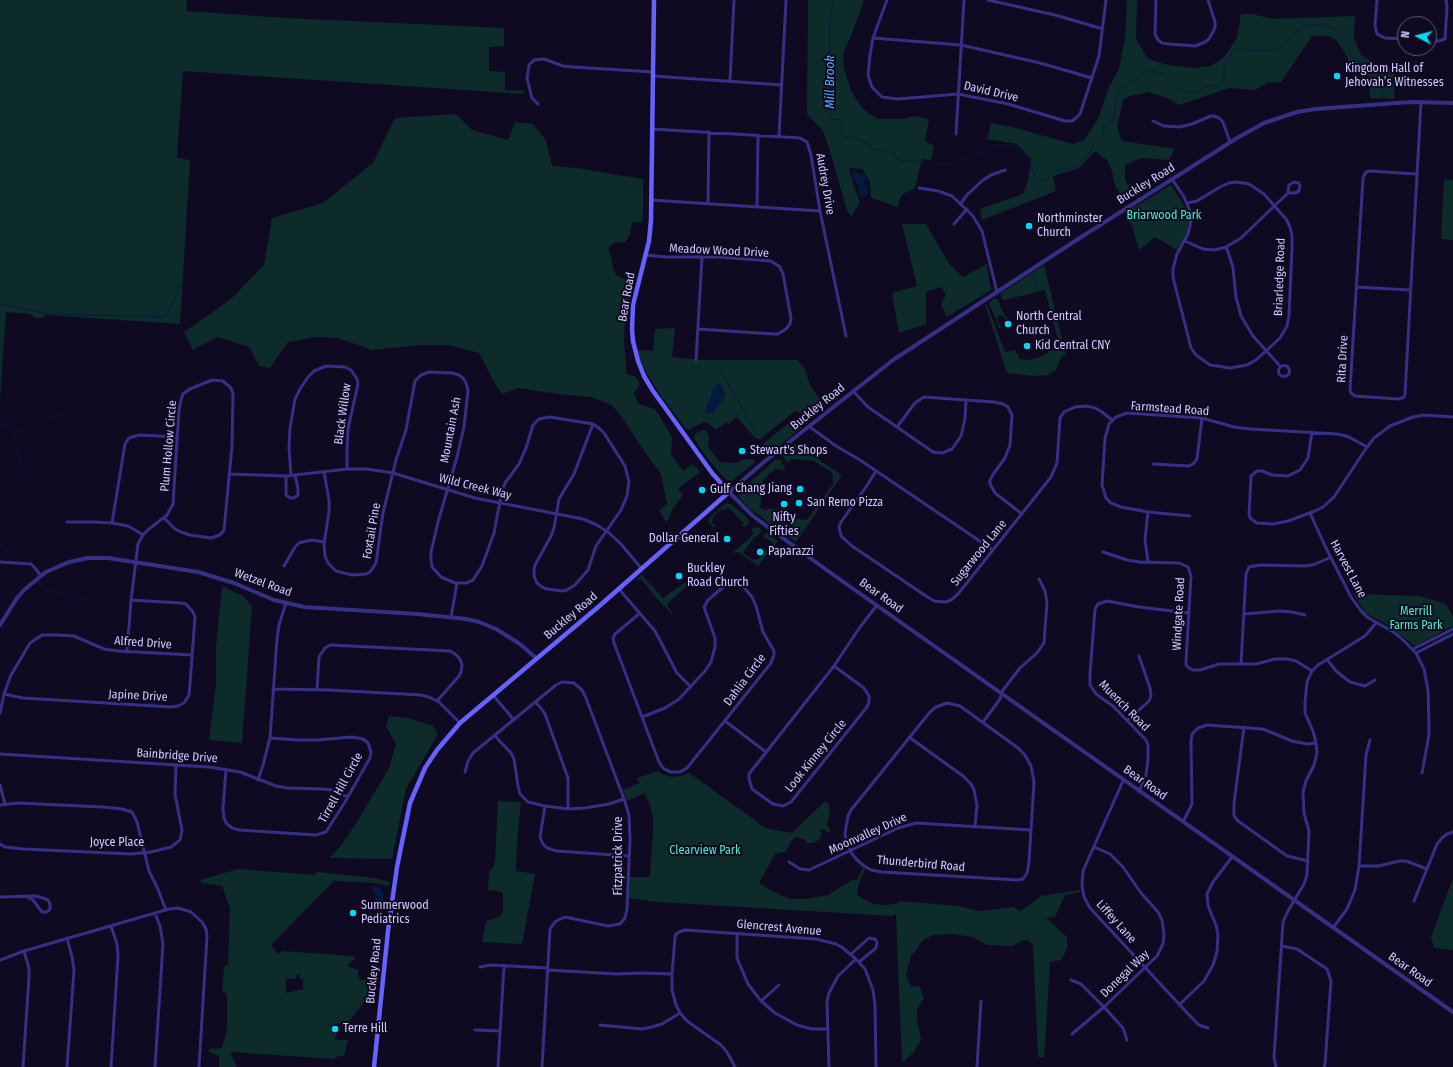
<!DOCTYPE html>
<meta charset="utf-8">
<style>
body{margin:0}
#map{position:relative;width:1453px;height:1067px;overflow:hidden;background:#0f0a21;font-family:"Fira Sans Condensed",sans-serif}
canvas{display:block}
.north{position:absolute;left:1397px;top:16px;width:40px;height:40px;box-sizing:border-box;background:#0f0a21;border:1px solid #5d577a;border-radius:50%;rotate:277deg;font-size:11px;font-weight:700;line-height:16px;text-align:center;color:#d1caff}
.north::after{content:'';display:block;margin:auto;width:14px;height:18px;background:#00d9f5;clip-path:polygon(50% 0,100% 100%,50% 72%,0 100%)}
</style>
<div id="map">
<canvas width="1453" height="1067"></canvas>
<div class="north">N</div>
</div>
<script>
const c = document.querySelector('canvas').getContext('2d');
c.lineJoin = 'round';
function paint(path, color) { c.fillStyle = color; c.fill(path, 'evenodd'); }
const toPath = rows => new Path2D(rows.map(r => 'M' + r).join(''));
function stroke(path, color, width, dash) { c.strokeStyle = color; c.lineWidth = width; c.lineCap = dash ? 'butt' : 'round'; c.setLineDash(dash || []); c.stroke(path); }
function drawText(font, color, halo, rows, align = 'center') {
  c.font = font + ' "Fira Sans Condensed",sans-serif'; c.lineWidth = 4; c.setLineDash([]); c.textBaseline = 'middle'; c.strokeStyle = halo; c.fillStyle = color; for (const [text, x, y, turn = 0] of rows) {
    c.save(); c.translate(x, y); c.rotate((+turn || 0) * Math.PI / 180); c.textAlign = isNaN(turn) ? turn : align; if (halo) c.strokeText(text, 0, 0); c.fillText(text, 0, 0); c.restore();
  }
}
paint(toPath([
 [0,0,187,0,186,11,286,18,504,28,504,46,489,47,489,71,505,72,505,90,524,91,523,94,183,71,177,158,190,160,180,324,45,315,44,318,35,318,30,314,6,312,0,399],
 [808,0,864,0,852,34,843,53,844,69,851,91,863,109,878,119,903,119,914,116,929,119,925,141,934,146,931,160,922,159,915,188,901,195,898,207,871,198,870,182,862,169,849,168,854,187,860,202,852,216,847,211,831,154,823,131,807,114],
 [1127,0,1137,0,1136,39,1148,59,1168,65,1193,68,1211,66,1225,56,1237,38,1241,14,1253,14,1272,19,1355,16,1354,38,1361,55,1377,65,1396,69,1394,99,1370,98,1369,75,1348,70,1348,57,1336,40,1329,36,1312,36,1281,82,1267,83,1255,90,1229,88,1180,105,1169,99,1149,92,1130,96,1123,100,1117,127,1122,141,1175,149,1169,160,1141,158,1125,165,1125,180,1131,192,1122,196,1115,186,1112,171,1107,160,1095,151,1079,168,1053,176,1056,191,982,220,980,209,1023,194,1028,181,1031,159,1017,144,987,139,991,123,1012,127,1073,144,1085,139,1098,119,1109,87,1119,69,1125,38],
 [456,114,472,130,508,140,515,122,533,124,546,140,552,166,576,168,643,179,643,216,642,222,632,222,630,234,625,242,614,243,608,248,611,256,613,269,617,276,633,281,626,309,624,342,627,374,636,377,640,384,634,393,638,404,655,409,672,437,671,454,683,471,693,464,700,472,678,489,683,495,672,510,667,523,659,511,667,504,661,474,646,454,624,420,612,405,591,397,558,394,518,388,502,394,494,382,479,353,449,345,422,345,372,350,338,338,315,337,288,342,270,368,259,366,249,347,217,337,193,350,184,332,231,299,264,265,272,218,323,203,373,163,395,118],
 [1444,179,1453,180,1453,240,1441,239],
 [1171,185,1187,210,1189,221,1186,235,1177,250,1155,237,1139,250,1132,226,1125,213],
 [902,224,926,224,949,264,963,277,987,264,991,290,947,317,941,305,946,294,941,287,926,292,926,324,899,333,892,293,917,286],
 [1044,265,1066,355,1061,357,1056,370,1048,375,1034,376,1009,373,1006,370,985,304,987,305,1005,352,1015,350,1020,359,1029,360,1043,356,1048,353,1048,351,1060,347,1045,290,1005,300,1003,300,1001,297,1001,293],
 [995,298,998,300,1001,308,1006,318,1008,317,1009,318,1006,321,1001,315,996,318,1001,328,999,328,989,303],
 [675,328,672,357,700,360,797,360,804,367,810,385,825,407,807,420,801,413,795,411,760,439,755,438,737,417,729,424,727,422,716,430,708,423,703,422,689,430,686,429,661,396,647,374,639,358,637,350,653,351,655,329],
 [718,384,721,385,725,393,723,399,712,413,707,414,705,412,714,389],
 [794,419,799,420,803,423,802,428,780,445,764,455,758,456,750,455,750,454],
 [702,430,705,430,709,435,708,447,720,462,736,463,745,459,755,460,755,462,732,481,726,480,704,454,694,438,695,434],
 [795,444,842,475,796,542,785,535,785,533,795,520,798,519,807,520,833,484,833,475,829,470,816,463,815,461,791,459,790,462,787,461,783,457,784,453],
 [775,460,780,460,786,470,774,469,773,472,769,473,766,479,763,479,760,508,767,510,768,509,776,509,781,513,790,513,792,514,780,531,749,508,739,497,740,491],
 [726,503,732,505,748,519,749,523,747,526,744,527,742,526,744,523,728,507,726,509,722,509,713,517,712,522,716,527,713,527,708,521,709,518],
 [755,527,761,529,761,532,757,537,755,536,743,553,753,560,754,559,756,560,758,558,759,559,773,543,763,536,764,534,767,533,778,541,758,566,738,552,732,553,749,539,754,533,751,530],
 [641,575,643,576,663,598,690,579,692,581,667,604,674,617,665,606,664,607,641,579,635,582],
 [222,586,243,596,252,606,242,743,209,740,216,684,216,648],
 [1354,594,1419,596,1446,604,1453,617,1453,626,1415,646,1383,622,1365,613],
 [389,716,408,718,433,726,438,734,406,789,392,859,329,858,340,847,357,822,389,768,396,744,386,726],
 [658,771,662,774,672,777,685,775,688,772,752,818,763,827,770,829,792,833,825,801,828,803,830,810,827,826,829,828,830,832,827,832,824,829,820,830,822,834,819,840,813,843,807,843,805,840,797,837,792,840,786,851,784,853,782,852,775,854,759,883,770,890,790,899,806,899,828,895,854,879,856,881,863,868,865,869,859,883,857,895,873,904,887,905,898,903,899,901,959,906,973,910,981,911,1013,907,1021,911,1041,896,1079,890,1080,892,1065,895,1055,917,1046,918,1067,937,1067,949,1061,960,1050,962,1044,1058,1038,1057,1033,945,1029,941,1024,940,1012,946,987,945,973,937,953,934,933,935,922,941,915,952,911,955,906,975,911,986,920,987,924,998,917,1009,917,1020,921,1040,913,1053,902,1063,896,914,892,916,657,902,629,898,630,877,650,877,653,830,653,819,651,808,645,793,627,801,623,790,639,783,637,778],
 [498,801,521,802,517,840,516,871,535,874,522,944,482,942,486,921,499,917,503,911,503,893,497,891,488,890,489,872,494,866,495,859],
 [238,869,314,875,318,872,375,878,389,882,389,886,374,883,334,881,271,945,278,954,283,951,352,956,356,958,348,964,347,966,358,970,358,976,361,980,375,980,374,997,368,997,348,1023,334,1024,337,1031,335,1040,348,1040,344,1056,339,1056,333,1059,230,1052,237,1067,219,1067,219,1056,209,1052,209,1049,222,1048,227,1029,227,993,222,992,224,967,228,964,230,908,222,886,202,883,200,880],
 [300,974,300,979,303,979,303,989,286,993,286,979,295,979,297,975],
 [1453,878,1453,950,1434,948,1431,937]
]), '#0d2b2b');
paint(toPath([
 [853,170,865,176,865,179,864,184,869,188,868,194,864,196,860,196,858,190,859,185,852,179],
 [718,384,721,385,724,391,724,400,712,413,707,414,705,412,713,390],
 [372,886,379,887,383,891,383,900,381,906,375,905,375,894,370,887]
]), '#041940');
stroke(toPath([
 [833,0,830,21,830,116,832,119,841,120,843,124,841,133,842,135,846,137,859,139,870,145,873,150,881,149,894,153,895,158,903,161,949,164,955,163,996,146,1001,145,1016,146,1024,151,1037,180,1045,181,1055,169,1066,170,1075,166,1085,158,1091,151,1096,141,1101,137,1105,128,1112,122,1114,117,1116,99,1119,91,1147,70,1164,74,1177,87,1186,92,1193,93,1212,85,1219,86,1224,80,1224,68,1227,59,1235,49,1263,51,1277,49,1281,47,1295,32,1308,25,1324,25,1333,28,1342,35,1347,44,1351,57,1378,72,1384,98],
 [1033,273,1038,291],
 [0,304,51,314,166,317,187,272],
 [718,365,724,377,758,435],
 [0,424,5,425,9,431,14,433,83,405],
 [14,433,21,467,27,482,30,487],
 [764,445,767,451],
 [0,544,2,547,21,556],
 [30,570,34,576],
 [37,581,41,586,49,591,90,600]
]), '#041940', 1);
stroke(toPath([
 [887,0,873,38,870,55,868,75,872,87,882,97,898,99,958,94,1008,104,1065,121,1072,121,1076,118,1080,114,1099,56,1106,0],
 [988,0,1055,15,1103,29],
 [1156,0,1155,34,1158,40,1162,43,1169,44,1195,46,1205,42,1209,39,1215,28,1215,22,1208,0],
 [1377,0,1375,26,1377,34,1385,38,1405,39],
 [873,38,961,45,1040,63,1092,78],
 [1429,41,1439,41,1445,39,1447,7,1446,0],
 [653,76,782,85],
 [730,81,734,0],
 [538,104,532,98,527,78,529,65,534,60,544,59,563,66,573,67,653,72],
 [1153,121,1164,126,1180,127,1192,124,1211,116,1214,116,1219,118,1223,122,1230,142],
 [652,129,800,138,807,142,811,155,820,211,846,336],
 [956,134,964,0],
 [779,136,786,0],
 [1416,174,1370,171,1366,172,1363,178,1350,390,1351,393,1355,396,1399,399,1404,397,1405,394,1421,102],
 [1172,179,1184,197,1191,213,1191,221,1188,234,1177,254,1173,269,1173,277,1177,293,1191,348,1196,355,1210,365,1230,368,1247,365,1256,360,1280,338,1287,326,1289,315,1292,248,1292,236,1290,227,1286,219,1264,194,1249,184,1243,183,1235,182,1229,183,1220,187,1197,201,1187,203],
 [1294,182,1299,183,1300,186,1299,190,1298,192,1293,193,1289,193,1288,191,1289,185,1294,182],
 [919,188,938,191,952,196,973,216,982,231,997,292],
 [651,200,820,211],
 [961,203,967,195,983,180,991,175,1005,170],
 [708,204,709,132],
 [757,207,758,135],
 [954,224,967,209],
 [1185,241,1203,249,1214,250,1226,247,1241,238,1289,192],
 [1226,247,1229,255,1233,268,1236,297,1241,316,1253,336,1280,366],
 [645,255,666,257,719,257,771,261,780,267,783,274,791,318,790,324,786,329,778,334,773,334,698,329],
 [1356,287,1410,290],
 [696,360,702,257],
 '1278.5 371a5.5 5.5 0 1 1 11 0a5.5 5.5 0 1 1-11 0Z',
 [853,391,868,407,933,452,942,453,952,449,961,436,965,419,966,400],
 [810,427,836,446,860,460,993,550],
 [897,427,915,403,924,397,994,402,1003,404,1008,407,1012,415,1010,445,1005,458,994,473,990,480,990,484,995,493,1022,514],
 [1312,432,1308,458,1300,470,1288,476,1272,475,1262,471,1257,471,1251,476,1249,515,1251,519,1257,523,1273,524,1288,521,1315,511,1323,507,1334,497,1367,447,1374,438,1390,426,1413,417,1424,415,1453,417],
 [1153,464,1189,466,1193,464,1197,459,1202,418],
 [876,471,866,487,841,522,839,527,841,536,852,546,923,594,934,601,945,602,951,600,958,594,1051,477,1057,463,1060,418,1064,412,1075,407,1087,406,1095,408,1102,412,1112,420],
 [324,472,329,500,329,512,324,544,325,556,328,563,336,571,352,575,366,574,370,572,376,563,383,513,396,460,406,430,415,381,421,375,429,372,452,373,459,375,463,378,466,383,468,390,464,427,457,457,438,522,431,552,431,560,432,567,441,577,455,583,466,583,473,580,482,566,494,533,502,491,505,483,519,464,526,448,533,425,539,419,550,417,593,424,599,428,604,433,625,466,629,482,627,496,621,510,596,546,588,570,575,585,567,590,563,591,547,589,542,587,537,583,534,576,534,570,535,565,551,536,554,528,559,499,574,474,593,424],
 [229,474,286,476,347,469,367,469,393,473,475,498,583,519,595,524,608,532,621,544,641,568],
 [286,476,286,495,290,498,294,498,298,495,298,489,295,475],
 [291,476,289,448,290,428,295,399,300,389,308,377,314,371,321,368,327,366,345,367,351,370,357,379,358,384,348,429,347,451,347,469],
 [1310,513,1325,546,1351,597,1361,611,1367,617,1395,633,1404,641,1416,653,1424,669,1428,690,1429,725,1429,735,1422,773],
 [1190,516,1148,512,1121,507,1111,503,1106,498,1102,485,1105,438,1109,424,1116,417,1127,413,1202,418,1234,427,1250,429,1338,434,1349,437,1367,447],
 [67,522,93,522,112,523,128,526,135,530,143,535],
 [112,523,125,444,129,438,139,435,177,437],
 [1103,552,1127,560,1140,562,1179,563,1188,567,1191,576,1186,661,1186,665,1189,668,1193,670,1200,670,1219,664,1256,664,1275,659,1287,659,1296,661,1312,671],
 [0,562,31,564,35,568,41,576],
 [1148,562,1145,540,1148,512],
 [284,566,295,547,299,543,311,540,324,542],
 [619,589,655,631,677,673,691,687],
 [640,613,615,634,613,638,614,643,642,717,659,762,664,769,671,772,680,772,687,768,771,663,774,655,774,651,763,632,756,606,752,597,741,584,733,582,728,583,708,600,704,607,715,638,715,647,711,662,705,671,679,699,665,708,642,717],
 [1244,614,1279,611,1292,612,1305,615],
 [451,617,457,583],
 [1413,649,1453,629],
 [127,652,131,600,138,544,143,535,149,529,167,515,173,504,179,410,181,400,183,394,190,389,212,380,223,381,231,388,233,393,232,446,224,530,220,535,211,538,190,535,181,532,175,529,164,518],
 [1416,653,1453,634],
 [1327,659,1336,671,1350,682,1365,686,1375,680],
 [1241,664,1246,574,1249,567,1260,565,1304,566,1313,565,1331,557],
 [834,666,864,688,869,696,869,702,867,707,791,802,783,806,773,804,752,789,749,779,749,774,834,666,860,627,877,605],
 [273,689,329,690,421,695,429,697,439,702,460,723],
 [317,690,319,657,325,648,330,645,450,651,455,654,460,659,462,665,461,672,459,676,437,701],
 [4,694,23,698,172,707,178,706,184,703,189,695,190,684,195,617,193,612,186,604,180,603,131,600],
 [493,695,514,720],
 [535,702,540,707,545,714,568,778,568,809],
 [947,703,960,706,1018,748,1025,755,1031,766,1034,782,1029,862,1027,873,1023,879,1018,880,882,872,871,870,864,866,856,859,850,851,846,840,845,833,848,816,851,810,930,712,936,707,947,703],
 [0,713,4,694,11,675,30,643,42,635,58,635,74,636,104,649,118,651,192,655],
 [1128,720,1149,701,1151,696,1150,688,1139,656],
 [725,721,766,752],
 [983,722,1000,699,1003,690,1020,668,1037,653,1044,643,1047,602,1045,591,1039,579],
 [1244,727,1234,803,1234,816,1238,821,1287,856,1308,861],
 [495,736,511,753,514,759,518,786,520,794,528,802,545,806,568,809,585,808,609,804,624,799],
 [909,737,963,776,971,784,974,790,977,805,975,826],
 [0,754,209,767,240,772,276,786,287,788,323,789,332,790,348,797],
 [226,769,223,808,224,818,226,823,232,828,239,830,316,835,326,832,345,802,370,758,371,752,368,743,363,739,352,737,317,740,299,740,270,738],
 [465,772,468,761,473,753,556,685,562,682,574,683,582,690,586,698,624,799,629,815,630,839,627,909,625,918,620,924,608,926,565,917,556,921,550,929,542,1067],
 [258,780,263,765,270,738,277,639,279,625,286,603],
 [1123,781,1083,871,1082,886,1084,897,1090,908,1191,1017,1199,1025,1208,1028],
 [0,785,5,804],
 [1139,792,1146,775,1148,759,1148,745,1146,740,1113,706,1096,694,1090,685,1090,674,1095,609,1098,604,1107,601,1139,607,1189,613],
 [0,805,18,803,103,807,122,809,132,812,137,822,149,871,157,887,166,910],
 [545,806,540,837,543,844,547,848,557,851,629,856],
 [1183,822,1192,804,1191,742,1192,734,1198,728,1207,725,1263,729,1292,741,1307,744,1316,743],
 [0,844,5,847,23,849,131,854,151,852,171,847,180,840,182,830,175,794,176,765],
 [789,862,800,869,809,870,898,828,916,823,1031,830],
 [1359,866,1378,866,1400,861,1406,861,1427,869],
 [0,897,35,896,43,898,48,900,50,904,50,909,47,912,42,912,33,900,27,897],
 [1414,901,1437,844,1442,838,1447,834,1453,832],
 [1333,928,1347,909,1355,890,1359,866,1366,755,1370,740],
 [737,934,737,958,748,984,761,1001,775,1013,797,1025,812,1029,828,1029],
 [1282,946,1297,949,1327,969,1331,981,1325,1064,1324,1067],
 [851,954,869,938,875,939,877,942,876,948,859,962],
 [0,960,24,951,169,909,178,908,191,912,202,922,206,929,207,936,199,1067],
 [480,967,491,965,548,968],
 [548,970,616,974,642,973,672,974],
 [1071,980,1081,984,1104,1007,1123,1028,1127,1040],
 [761,1001,779,985],
 [1179,1005,1204,981,1213,965,1217,952,1218,935,1216,925,1208,906,1207,894,1213,882,1232,857],
 [600,1025,642,1029,652,1027,662,1024,680,1013],
 [475,1030,500,1031],
 [1072,1034,1104,1007,1157,956,1163,944,1164,935,1162,920,1158,912,1141,893,1123,867,1110,854,1094,847],
 [23,1067,29,977,29,968,24,951],
 [67,1067,74,970,72,957,67,938],
 [111,1067,118,956,117,944,111,926],
 [155,1067,163,944,160,926,155,913],
 [498,1067,504,966],
 [735,1067,727,1052,721,1045,687,1021,680,1013,676,1005,672,990,672,974,675,937,676,934,679,932,685,930,816,939,836,944,843,948,856,959,865,969,873,990,875,1005,876,1067],
 [829,1067,827,1002,829,993,838,976,856,959],
 [977,1067,981,1001],
 [1276,1067,1274,1057,1283,922,1288,911,1304,884,1307,875,1309,831,1304,813,1303,792,1306,781,1314,765,1317,753,1316,743,1313,731,1305,713,1305,703,1307,682,1312,671,1318,665,1365,636,1376,623]
]), '#353085', 3);
stroke(toPath([
 [1453,103,1410,102,1316,109,1297,112,1264,123,1237,138,1075,241,893,360,764,462,729,492,753,516,828,571,1453,1012],
 [0,625,17,598,24,590,46,572,69,562,88,558,108,558,198,572,234,583,274,600,304,607,417,614,466,619,479,622,496,629,520,644,536,658]
]), '#353085', 4);
stroke(toPath([
 [374,1067,388,931,397,867,410,803,425,768,437,750,460,723,597,608,729,492,712,473,653,391,644,376,638,361,633,341,632,330,633,305,649,241,651,220,654,0]
]), '#6761ff', 4.5);
for (const [x, y, r, color] of [
 [1337,76,4,"#00d9f5"],
 [1029,226,4,"#00d9f5"],
 [1008,324,4,"#00d9f5"],
 [1027,346,4,"#00d9f5"],
 [742,451,4,"#00d9f5"],
 [800,489,4,"#00d9f5"],
 [702,490,4,"#00d9f5"],
 [799,503,4,"#00d9f5"],
 [784,504,4,"#00d9f5"],
 [727,539,4,"#00d9f5"],
 [760,552,4,"#00d9f5"],
 [679,576,4,"#00d9f5"],
 [353,913,4,"#00d9f5"],
 [335,1029,4,"#00d9f5"]
]) { const dot = new Path2D(); dot.arc(x, y, r, 0, 2 * Math.PI); c.fillStyle = color; c.fill(dot); stroke(dot, '#0f0a21', 1.5); }
drawText('12px', '#d1caff', '#0f0a21', [
 ["Kingdom Hall of",1345,69],
 ["Jehovah’s Witnesses",1345,83],
 ["Northminster",1037,219],
 ["Church",1037,233],
 ["North Central",1016,317],
 ["Church",1016,331],
 ["Kid Central CNY",1035,346],
 ["Stewart's Shops",750,451],
 ["Chang Jiang",792,489,"right"],
 ["Gulf",710,490],
 ["San Remo Pizza",807,503],
 ["Nifty",784,518,"center"],
 ["Fifties",784,532,"center"],
 ["Dollar General",719,539,"right"],
 ["Paparazzi",768,552],
 ["Buckley",687,569],
 ["Road Church",687,583],
 ["Summerwood",361,906],
 ["Pediatrics",361,920],
 ["Terre Hill",343,1029]
], 'left');
drawText('12px', '#d1caff', '#0f0a21', [
 ["David Drive",991,92,13],
 ["Audrey Drive",825,184,80],
 ["Buckley Road",1146,184,-32],
 ["Meadow Wood Drive",719,251,3],
 ["Briarledge Road",1280,277,-88],
 ["Bear Road",627,297,-80],
 ["Rita Drive",1343,359,-87],
 ["Buckley Road",818,407,-39],
 ["Farmstead Road",1170,409,4],
 ["Black Willow",343,414,-82],
 ["Mountain Ash",451,430,-79],
 ["Plum Hollow Circle",169,446,-85],
 ["Wild Creek Way",475,487,14],
 ["Foxtail Pine",372,531,-80],
 ["Sugarwood Lane",979,553,-51],
 ["Harvest Lane",1348,569,62],
 ["Wetzel Road",263,583,20],
 ["Bear Road",881,596,35],
 ["Windgate Road",1179,614,-87],
 ["Buckley Road",571,616,-40],
 ["Alfred Drive",143,643,4],
 ["Dahlia Circle",745,680,-53],
 ["Japine Drive",138,696,3],
 ["Muench Road",1124,706,45],
 ["Bainbridge Drive",177,756,4],
 ["Look Kinney Circle",816,756,-51],
 ["Bear Road",1145,783,35],
 ["Tirrell Hill Circle",341,788,-61],
 ["Moonvalley Drive",868,834,-24],
 ["Joyce Place",117,843],
 ["Fitzpatrick Drive",619,856,-90],
 ["Thunderbird Road",921,864,5],
 ["Liffey Lane",1116,922,48],
 ["Glencrest Avenue",779,928,5],
 ["Bear Road",1410,970,35],
 ["Buckley Road",374,971,-84],
 ["Donegal Way",1125,974,-44]
]);
drawText('12px', '#4aebc5', '#0f0a21', [
 ["Briarwood Park",1164,216],
 ["Merrill",1416,612],
 ["Farms Park",1416,626],
 ["Clearview Park",705,851]
]);
drawText('italic 13px', '#58afff', '#0f0a21', [
 ["Mill Brook",830,82,-90]
]);
</script>
